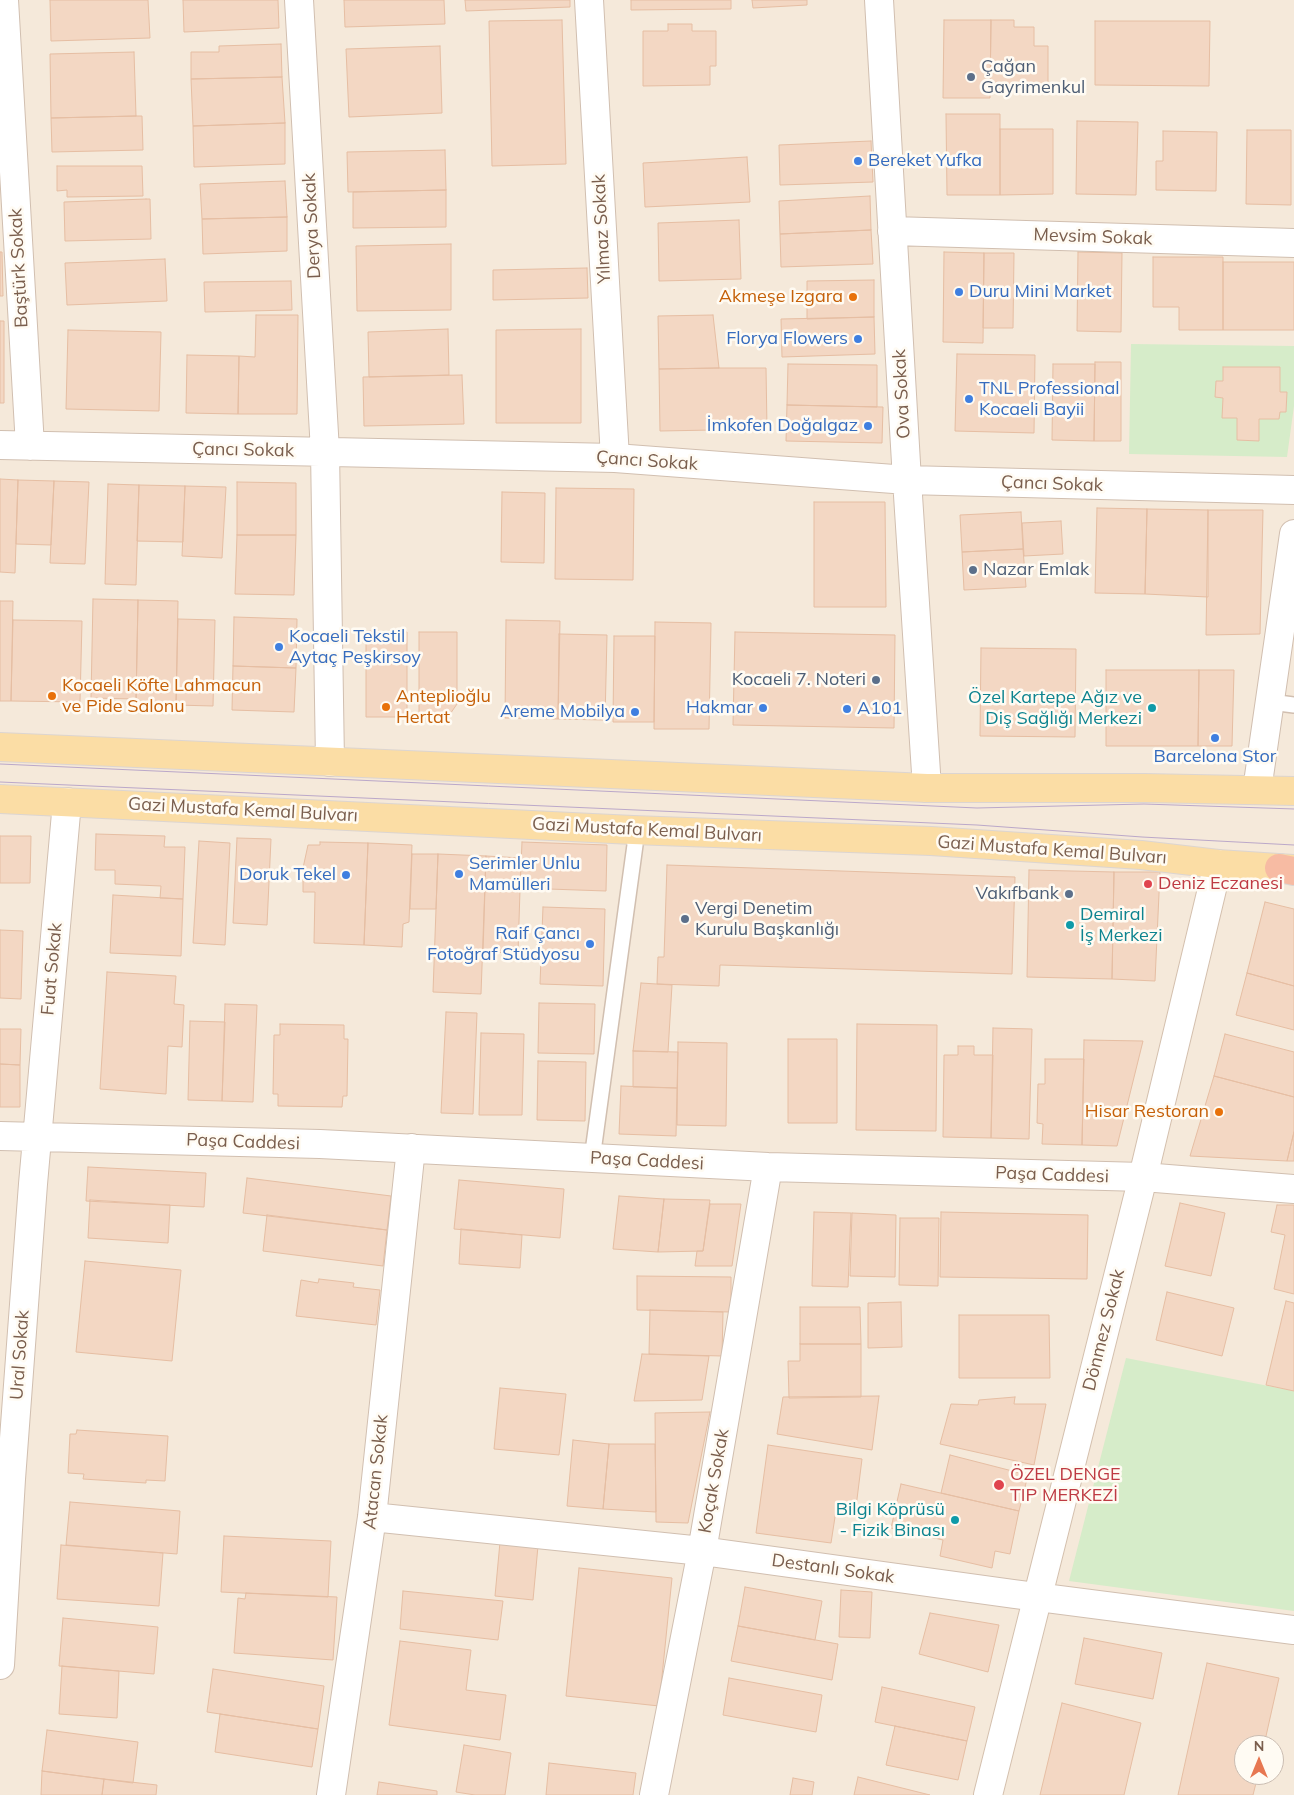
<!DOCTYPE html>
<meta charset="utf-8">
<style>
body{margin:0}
#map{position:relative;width:1294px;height:1795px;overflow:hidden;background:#fdf7ec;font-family:Mulish,sans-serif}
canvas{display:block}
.north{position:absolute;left:1234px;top:1735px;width:50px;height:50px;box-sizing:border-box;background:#fffbf3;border:1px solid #cabcb1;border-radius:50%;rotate:0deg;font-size:14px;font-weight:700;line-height:20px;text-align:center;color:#7a5e4d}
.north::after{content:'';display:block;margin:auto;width:18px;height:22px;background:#e77751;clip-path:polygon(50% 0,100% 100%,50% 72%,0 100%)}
</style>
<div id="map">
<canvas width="1294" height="1795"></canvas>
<div class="north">N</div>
</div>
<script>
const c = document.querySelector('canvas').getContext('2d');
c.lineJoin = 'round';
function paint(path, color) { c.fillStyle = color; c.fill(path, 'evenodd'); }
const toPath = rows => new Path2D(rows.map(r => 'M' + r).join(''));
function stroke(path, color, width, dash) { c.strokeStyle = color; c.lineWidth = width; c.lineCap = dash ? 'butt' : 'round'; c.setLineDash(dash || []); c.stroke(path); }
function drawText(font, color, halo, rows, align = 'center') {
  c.font = font + ' Mulish,sans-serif'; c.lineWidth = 5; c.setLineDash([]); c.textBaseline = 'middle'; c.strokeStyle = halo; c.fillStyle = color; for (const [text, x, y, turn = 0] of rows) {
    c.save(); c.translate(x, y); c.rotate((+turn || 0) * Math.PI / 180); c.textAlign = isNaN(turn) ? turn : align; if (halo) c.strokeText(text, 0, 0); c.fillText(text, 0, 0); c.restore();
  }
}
paint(toPath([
 [0,0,1294,0,1294,1795,0,1795],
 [1244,1745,1274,1745,1274,1775,1244,1775]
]), '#f5e9da');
paint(toPath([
 [1131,344,1294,346,1294,406,1287,457,1129,454],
 [1126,1358,1294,1391,1294,1611,1069,1581]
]), '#d6ecc9');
const building = toPath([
 [50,0,148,0,150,38,51,41,50,0],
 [183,0,278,0,279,28,184,32,183,0],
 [344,0,444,0,445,24,345,27,344,0],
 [465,0,570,0,570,7,466,11,465,0],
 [631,0,731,0,731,9,631,10,631,0],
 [752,0,807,0,807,5,753,8,752,0],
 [562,20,566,164,492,166,489,21,562,20],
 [944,20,991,20,990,98,943,98,944,20],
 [991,20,1014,20,1014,27,1034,27,1034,46,1048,46,1048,90,990,90,991,20],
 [1095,21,1210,21,1209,86,1095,85,1095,21],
 [668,24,692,24,692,31,716,31,716,66,710,66,710,85,643,86,643,31,668,31,668,24],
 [281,44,282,77,191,79,191,52,219,52,219,46,281,44],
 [440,46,442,113,349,117,346,49,440,46],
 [134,52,136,116,51,118,50,54,134,52],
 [282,77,285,123,193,126,191,79,282,77],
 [946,114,1000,114,1000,195,947,195,946,114],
 [136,116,142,116,143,150,52,152,51,118,136,116],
 [1077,121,1138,122,1136,195,1076,194,1077,121],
 [285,123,285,164,194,167,193,126,285,123],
 [1000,129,1053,129,1053,194,1000,195,1000,129],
 [1247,130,1291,130,1291,205,1246,204,1247,130],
 [1163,131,1217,132,1216,191,1156,190,1156,161,1163,161,1163,131],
 [871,141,873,182,780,185,779,145,871,141],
 [445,150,446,190,348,192,347,152,445,150],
 [747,157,750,202,645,207,643,163,747,157],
 [57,166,142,166,143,196,67,197,67,190,57,191,57,166],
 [285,181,287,217,202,219,200,184,285,181],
 [446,190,446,227,353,228,353,192,446,190],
 [870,196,871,230,780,234,779,201,870,196],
 [146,199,150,199,151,239,65,241,64,202,146,199],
 [287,217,287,251,203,254,202,219,287,217],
 [739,220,741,279,659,281,658,223,739,220],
 [871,230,873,264,781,267,780,234,871,230],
 [451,244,451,310,357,311,356,246,451,244],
 [0,252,2,252,3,296,0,296,0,252],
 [944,252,984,253,983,343,943,342,944,252],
 [1078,252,1122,253,1121,332,1077,331,1078,252],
 [984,253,1014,253,1013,328,983,328,984,253],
 [1153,257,1223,257,1223,330,1179,330,1179,307,1153,307,1153,257],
 [165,259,167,301,67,305,65,263,165,259],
 [1223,262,1294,262,1294,330,1223,330,1223,262],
 [587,268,588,298,493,300,493,270,587,268],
 [874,280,874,317,807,319,807,281,874,280],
 [291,281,292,310,205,312,204,282,291,281],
 [256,315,298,315,297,414,238,414,239,356,255,357,256,315],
 [713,315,719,368,659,369,658,316,713,315],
 [874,317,875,354,782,357,781,319,874,317],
 [0,321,4,321,4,403,0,403,0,321],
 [448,329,449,375,369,377,368,332,448,329],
 [581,329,581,423,496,423,496,330,581,329],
 [68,330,161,332,159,411,66,409,68,330],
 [957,354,1035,355,1034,433,955,431,957,354],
 [187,355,239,356,238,414,186,413,187,355],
 [1095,362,1121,362,1121,441,1094,441,1095,362],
 [788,364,877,365,877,407,787,405,788,364],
 [1053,364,1095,364,1094,441,1052,440,1053,364],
 [1223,367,1280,367,1280,392,1287,392,1286,412,1280,412,1279,419,1259,419,1259,441,1237,440,1237,418,1222,418,1223,398,1215,397,1216,381,1223,381,1223,367],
 [719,368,766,368,767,429,660,431,659,369,719,368],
 [462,375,464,424,364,426,363,377,462,375],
 [787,405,883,407,882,443,786,441,787,405],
 [0,479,18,480,15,573,0,572,0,479],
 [18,480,54,481,51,545,16,544,18,480],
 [54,481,89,482,85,564,50,563,54,481],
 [237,482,296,483,296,535,237,535,237,482],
 [108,484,139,485,136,585,105,584,108,484],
 [139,485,185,486,183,542,137,541,139,485],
 [185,486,226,487,222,558,182,556,185,486],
 [556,488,634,489,633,580,555,579,556,488],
 [502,492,545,493,544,563,501,562,502,492],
 [814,502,885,502,886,607,814,607,814,502],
 [1097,508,1147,509,1145,594,1095,593,1097,508],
 [1147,509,1208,510,1208,597,1145,594,1147,509],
 [1208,510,1263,510,1260,634,1206,635,1208,510],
 [1021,512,1023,549,962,552,960,515,1021,512],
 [1061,521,1063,554,1024,556,1022,523,1061,521],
 [237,535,296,535,294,595,235,594,237,535],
 [1023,549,1026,587,964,590,962,552,1023,549],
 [93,599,138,600,136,699,91,698,93,599],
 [138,600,178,601,176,705,136,704,138,600],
 [0,601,13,601,11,701,0,701,0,601],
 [234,617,297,619,296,668,233,666,234,617],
 [178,619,215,620,213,706,176,705,178,619],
 [13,620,82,621,80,702,11,701,13,620],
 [506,620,560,621,558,719,505,718,506,620],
 [655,622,711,623,709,729,654,729,655,622],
 [366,631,407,632,407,717,366,717,366,631],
 [419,632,457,632,457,704,448,717,419,717,419,632],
 [735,632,895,635,894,728,733,725,735,632],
 [559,634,607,635,605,720,558,719,559,634],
 [614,636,655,636,654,722,613,722,614,636],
 [981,648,1076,649,1075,737,980,736,981,648],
 [233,666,296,668,294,712,232,710,233,666],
 [1106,670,1199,670,1198,746,1106,746,1106,670],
 [1199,670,1234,670,1232,746,1198,746,1199,670],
 [96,834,165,836,164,847,185,847,183,899,160,898,161,886,115,884,115,870,95,870,96,834],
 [0,836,31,836,30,883,0,883,0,836],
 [237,838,271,839,267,925,233,923,237,838],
 [199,841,230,843,225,945,193,943,199,841],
 [320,842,368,843,364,945,314,943,315,892,303,892,303,868,308,845,320,845,320,842],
 [522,842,607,845,606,891,520,888,522,842],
 [368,843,412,845,409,922,403,924,402,947,364,945,368,843],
 [412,854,438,854,436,909,410,909,412,854],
 [438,854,486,856,481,994,433,992,438,854],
 [486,856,521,858,518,953,483,952,486,856],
 [667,865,1015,877,1012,974,720,965,719,986,657,984,658,957,664,957,667,865],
 [1029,870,1114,872,1112,979,1027,977,1029,870],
 [1114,872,1160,872,1155,981,1112,979,1114,872],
 [113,895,183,899,181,956,110,953,113,895],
 [1265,902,1294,909,1294,986,1247,973,1265,902],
 [543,907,605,909,603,986,540,984,543,907],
 [0,930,23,931,21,999,0,998,0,930],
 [107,972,176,976,174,1004,184,1005,182,1047,168,1046,166,1094,100,1089,107,972],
 [1247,973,1294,986,1294,1030,1236,1015,1247,973],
 [641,983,672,985,668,1052,633,1051,641,983],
 [539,1003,595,1004,594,1054,538,1053,539,1003],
 [225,1004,257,1005,253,1102,222,1101,225,1004],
 [446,1012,477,1013,473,1114,441,1113,446,1012],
 [190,1021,225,1022,222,1101,188,1100,190,1021],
 [280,1024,344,1025,344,1039,348,1039,347,1096,343,1096,342,1107,278,1106,278,1094,273,1094,274,1035,280,1035,280,1024],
 [857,1024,937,1025,936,1131,856,1130,857,1024],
 [993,1028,1032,1029,1029,1139,991,1138,993,1028],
 [0,1029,21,1029,20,1065,0,1064,0,1029],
 [481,1033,524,1034,522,1115,479,1115,481,1033],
 [1225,1034,1294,1052,1294,1097,1214,1076,1225,1034],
 [788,1039,837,1039,837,1123,788,1123,788,1039],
 [1084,1040,1143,1041,1117,1146,1082,1145,1084,1040],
 [678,1042,727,1043,726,1126,677,1125,678,1042],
 [958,1046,974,1046,974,1055,993,1055,991,1138,943,1137,944,1055,958,1055,958,1046],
 [633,1051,678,1052,677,1088,633,1087,633,1051],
 [1045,1059,1084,1059,1082,1145,1042,1144,1043,1124,1037,1123,1038,1084,1045,1084,1045,1059],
 [538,1061,586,1062,585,1121,537,1120,538,1061],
 [0,1064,20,1065,20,1107,0,1107,0,1064],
 [1214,1076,1294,1097,1294,1132,1287,1161,1190,1156,1214,1076],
 [621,1086,677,1088,676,1136,619,1134,621,1086],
 [1294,1132,1294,1161,1287,1161,1294,1132],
 [88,1167,206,1173,204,1207,86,1201,88,1167],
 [247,1178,391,1196,387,1230,243,1213,247,1178],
 [459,1180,564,1189,560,1238,454,1229,459,1180],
 [619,1196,664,1199,658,1252,613,1249,619,1196],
 [664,1199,710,1200,703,1251,658,1252,664,1199],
 [90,1200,170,1205,168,1243,88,1238,90,1200],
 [1180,1203,1225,1213,1211,1276,1165,1266,1180,1203],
 [710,1204,741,1204,732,1266,695,1266,697,1251,703,1251,710,1204],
 [1277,1205,1294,1205,1294,1294,1274,1289,1285,1235,1271,1232,1277,1205],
 [814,1212,851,1213,848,1287,812,1286,814,1212],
 [941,1212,1088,1215,1087,1279,940,1277,941,1212],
 [852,1213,896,1215,895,1277,850,1276,852,1213],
 [267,1215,387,1230,383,1266,263,1251,267,1215],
 [900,1218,939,1218,938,1286,899,1285,900,1218],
 [461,1229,522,1235,520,1268,459,1264,461,1229],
 [85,1261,181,1270,172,1361,76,1352,85,1261],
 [637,1276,731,1277,731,1312,637,1310,637,1276],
 [319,1279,354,1283,353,1287,380,1290,376,1325,296,1316,301,1280,318,1283,319,1279],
 [1167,1292,1234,1308,1222,1356,1156,1340,1167,1292],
 [1286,1301,1294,1303,1294,1391,1266,1385,1286,1301],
 [901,1302,902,1347,868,1348,868,1303,901,1302],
 [800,1307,860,1307,861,1344,800,1344,800,1307],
 [650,1310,723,1312,722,1356,649,1354,650,1310],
 [959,1315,1049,1315,1050,1378,959,1378,959,1315],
 [800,1344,861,1344,861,1397,789,1398,788,1361,800,1361,800,1344],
 [642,1354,709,1356,702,1400,634,1401,642,1354],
 [500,1388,566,1394,559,1455,494,1449,500,1388],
 [879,1396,872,1450,777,1434,783,1397,879,1396],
 [1015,1397,1014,1404,1046,1404,1034,1465,940,1444,951,1404,978,1405,979,1400,1015,1397],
 [710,1412,688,1523,656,1522,655,1413,710,1412],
 [77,1430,168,1436,165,1481,146,1480,146,1483,83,1479,84,1474,68,1473,70,1434,76,1434,77,1430],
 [573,1440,609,1444,603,1509,567,1506,573,1440],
 [609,1444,655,1444,656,1512,603,1509,609,1444],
 [768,1445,862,1459,856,1507,837,1504,831,1543,756,1533,768,1445],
 [950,1455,1028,1475,1019,1511,941,1493,950,1455],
 [901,1484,1019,1511,1010,1554,995,1551,992,1568,940,1556,943,1540,891,1528,901,1484],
 [70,1502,180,1511,177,1554,66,1545,70,1502],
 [224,1536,331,1541,328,1597,221,1592,224,1536],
 [500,1542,538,1546,533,1600,495,1596,500,1542],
 [61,1545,163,1553,159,1606,57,1599,61,1545],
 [579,1568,672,1578,659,1706,566,1696,579,1568],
 [745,1587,822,1601,815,1640,738,1626,745,1587],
 [841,1590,872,1592,870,1638,839,1637,841,1590],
 [403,1591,503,1601,498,1640,400,1629,403,1591],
 [246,1593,337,1597,333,1660,234,1653,238,1598,245,1599,246,1593],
 [930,1613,999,1625,988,1672,919,1654,930,1613],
 [63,1618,158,1627,154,1674,59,1666,63,1618],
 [738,1626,838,1644,832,1680,731,1661,738,1626],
 [1084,1638,1162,1653,1153,1699,1075,1684,1084,1638],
 [400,1641,471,1650,466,1690,506,1695,500,1740,389,1725,400,1641],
 [1207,1663,1279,1678,1264,1745,1244,1745,1244,1775,1258,1775,1253,1795,1178,1795,1207,1663],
 [62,1666,119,1671,117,1718,59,1714,62,1666],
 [213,1669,324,1686,318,1729,207,1712,213,1669],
 [729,1678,822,1695,816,1732,723,1715,729,1678],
 [882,1687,975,1707,967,1741,875,1722,882,1687],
 [1062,1703,1141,1723,1124,1795,1040,1795,1062,1703],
 [220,1714,318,1729,312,1767,215,1752,220,1714],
 [895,1726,967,1741,958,1780,886,1765,895,1726],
 [47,1730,138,1742,133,1783,42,1771,47,1730],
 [464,1745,511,1753,505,1795,475,1795,456,1792,464,1745],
 [549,1763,636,1773,633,1795,546,1795,549,1763],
 [42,1771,104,1779,102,1795,41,1795,42,1771],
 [858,1777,930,1795,854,1795,858,1777],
 [793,1778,814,1782,812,1795,790,1795,793,1778],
 [104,1779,157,1785,156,1795,102,1795,104,1779],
 [379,1782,437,1791,437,1795,377,1795,379,1782]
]);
paint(building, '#f3d7c3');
stroke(building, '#e6bea3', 1);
const lane = toPath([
 [1271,702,1294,705],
 [592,1159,635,845,633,830]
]);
const street = toPath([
 [4,0,30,446],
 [299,0,325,451,330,762],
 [589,0,615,458],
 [879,0,907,480,927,788],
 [892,231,1294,243],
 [0,445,615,458,907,480,1294,490],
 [1257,790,1294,534],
 [0,1136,320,1144,768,1167,1143,1177,1294,1189],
 [372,1517,702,1551,1014,1594,1294,1630],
 [0,1665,11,1479,33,1184,67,802],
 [331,1795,372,1517,411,1148],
 [654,1795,702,1551,768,1167]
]);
const secondary = toPath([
 [988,1795,1143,1177,1218,864]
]);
const primary = toPath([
 [0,747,927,788,1145,788,1294,791],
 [0,799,633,830,931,841,1141,855,1218,864,1294,869]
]);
const highway = toPath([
 [1279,868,1294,871]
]);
stroke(lane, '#d1bfb0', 18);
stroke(street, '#d1bfb0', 30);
stroke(secondary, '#d4c0ae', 30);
stroke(primary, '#dcd5d1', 30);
stroke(highway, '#dcd5d1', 30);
stroke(lane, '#fff', 15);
stroke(street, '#fff', 28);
stroke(secondary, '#fff', 28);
stroke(primary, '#fbdda5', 28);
stroke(highway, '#f7bba3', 28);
stroke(toPath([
 [0,764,977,808,1144,804,1294,809],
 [0,782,977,825,1142,837,1294,845]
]), '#bba8c9', 1);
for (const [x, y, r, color] of [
 [971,77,5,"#5c6f8a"],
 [858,161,5,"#3f7fe0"],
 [959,292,5,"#3f7fe0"],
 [853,297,5,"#e8710a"],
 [858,339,5,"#3f7fe0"],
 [969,399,5,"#3f7fe0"],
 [868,426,5,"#3f7fe0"],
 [973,570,5,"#5c6f8a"],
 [279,647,5,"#3f7fe0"],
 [876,680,5,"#5c6f8a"],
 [52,696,5,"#e8710a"],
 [386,707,5,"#e8710a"],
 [763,708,5,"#3f7fe0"],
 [1152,708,5,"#0f9aa8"],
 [847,709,5,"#3f7fe0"],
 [635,712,5,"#3f7fe0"],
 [1215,738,5,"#3f7fe0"],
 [459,874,5,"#3f7fe0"],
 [346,875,5,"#3f7fe0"],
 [1148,884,5,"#e0444e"],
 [1069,894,5,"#5c6f8a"],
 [685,919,5,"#5c6f8a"],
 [1070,925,5,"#0f9aa8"],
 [590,944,5,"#3f7fe0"],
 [1219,1112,5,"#e8710a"],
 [999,1485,6,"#e0444e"],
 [955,1520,5,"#0f9aa8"]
]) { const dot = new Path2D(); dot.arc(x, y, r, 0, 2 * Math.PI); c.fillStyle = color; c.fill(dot); stroke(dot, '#fffbf3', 2); }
drawText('18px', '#4e5e75', '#fffbf3', [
 ["Çağan",981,67],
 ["Gayrimenkul",981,88],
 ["Nazar Emlak",983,570],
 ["Kocaeli 7. Noteri",866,680,"right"],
 ["Vakıfbank",1059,894,"right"],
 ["Vergi Denetim",695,909],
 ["Kurulu Başkanlığı",695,930]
], 'left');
drawText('18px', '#366cbe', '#fffbf3', [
 ["Bereket Yufka",868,161],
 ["Duru Mini Market",969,292],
 ["Florya Flowers",848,339,"right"],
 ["TNL Professional",979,389],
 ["Kocaeli Bayii",979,410],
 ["İmkofen Doğalgaz",858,426,"right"],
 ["Kocaeli Tekstil",289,637],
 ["Aytaç Peşkirsoy",289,658],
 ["Hakmar",753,708,"right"],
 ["A101",857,709],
 ["Areme Mobilya",625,712,"right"],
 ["Barcelona Stor",1215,757,"center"],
 ["Serimler Unlu",469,864],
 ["Mamülleri",469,885],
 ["Doruk Tekel",336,875,"right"],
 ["Raif Çancı",580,934,"right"],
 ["Fotoğraf Stüdyosu",580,955,"right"]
], 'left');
drawText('18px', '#7a5e4d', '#fffbf3', [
 ["Derya Sokak",312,226,-93],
 ["Yılmaz Sokak",602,229,-93],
 ["Mevsim Sokak",1093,237,2],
 ["Baştürk Sokak",19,268,-93],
 ["Ova Sokak",902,394,-93],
 ["Çancı Sokak",243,450,1],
 ["Çancı Sokak",647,461,4],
 ["Çancı Sokak",1052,484,2],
 ["Gazi Mustafa Kemal Bulvarı",243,810,3],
 ["Gazi Mustafa Kemal Bulvarı",647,830,3],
 ["Gazi Mustafa Kemal Bulvarı",1052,850,4],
 ["Fuat Sokak",52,969,-85],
 ["Paşa Caddesi",243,1142,2],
 ["Paşa Caddesi",647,1161,3],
 ["Paşa Caddesi",1052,1175,2],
 ["Dönmez Sokak",1104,1330,-76],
 ["Ural Sokak",20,1355,-86],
 ["Atacan Sokak",376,1472,-84],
 ["Koçak Sokak",714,1481,-80],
 ["Destanlı Sokak",833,1569,8]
]);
drawText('18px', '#c56008', '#fffbf3', [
 ["Akmeşe Izgara",843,297],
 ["Kocaeli Köfte Lahmacun",62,686,"left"],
 ["ve Pide Salonu",62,707,"left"],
 ["Anteplioğlu",396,697,"left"],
 ["Hertat",396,718,"left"],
 ["Hisar Restoran",1209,1112]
], 'right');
drawText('18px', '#0d838f', '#fffbf3', [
 ["Özel Kartepe Ağız ve",1142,698],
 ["Diş Sağlığı Merkezi",1142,719],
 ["Demiral",1080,915,"left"],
 ["İş Merkezi",1080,936,"left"],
 ["Bilgi Köprüsü",945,1510],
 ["- Fizik Binası",945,1531]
], 'right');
drawText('18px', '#be3a42', '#fffbf3', [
 ["Deniz Eczanesi",1158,884],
 ["ÖZEL DENGE",1010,1475],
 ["TIP MERKEZİ",1010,1496]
], 'left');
</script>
